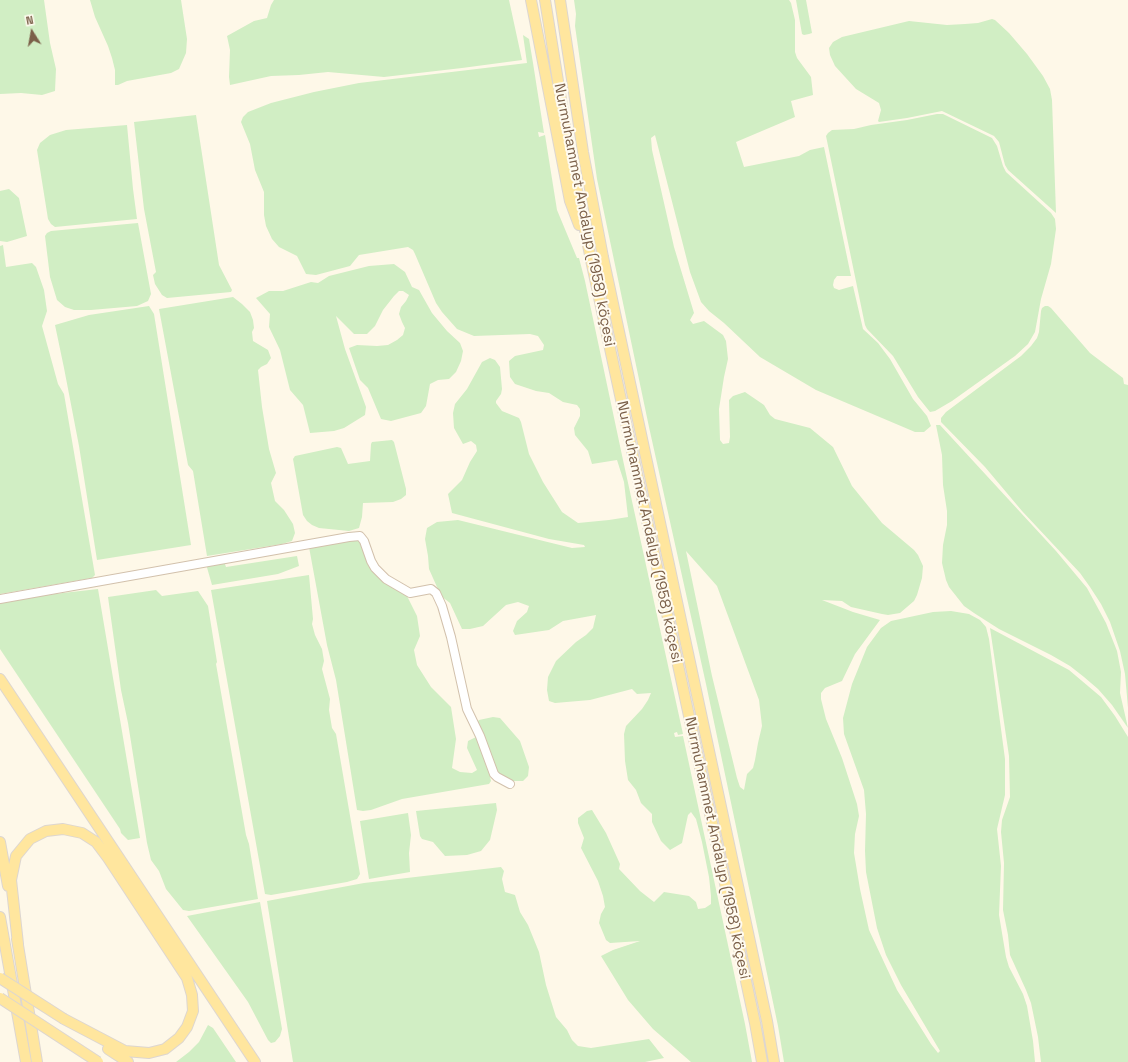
<!DOCTYPE html>
<meta charset="utf-8">
<style>
body{margin:0}
#map{position:relative;width:1128px;height:1062px;overflow:hidden;background:#fef8e8;font-family:"Space Grotesk",sans-serif}
canvas{display:block}
.north{position:absolute;left:12px;top:12px;width:40px;height:40px;-webkit-text-stroke:3px #fffbf0;paint-order:stroke;rotate:349deg;font-size:11px;font-weight:700;line-height:16px;text-align:center;color:#7b6049}
.north::after{content:'';display:block;margin:auto;width:14px;height:18px;background:#7b6049;clip-path:polygon(50% 0,100% 100%,50% 72%,0 100%)}
</style>
<div id="map">
<canvas width="1128" height="1062"></canvas>
<div class="north">N</div>
</div>
<script>
const c = document.querySelector('canvas').getContext('2d');
c.lineJoin = 'round';
function paint(path, color) { c.fillStyle = color; c.fill(path, 'evenodd'); }
const toPath = rows => new Path2D(rows.map(r => 'M' + r).join(''));
function stroke(path, color, width, dash) { c.strokeStyle = color; c.lineWidth = width; c.lineCap = dash ? 'butt' : 'round'; c.setLineDash(dash || []); c.stroke(path); }
function drawText(font, color, halo, rows, align = 'center') {
  c.font = font + ' "Space Grotesk",sans-serif'; c.lineWidth = 4; c.setLineDash([]); c.textBaseline = 'middle'; c.strokeStyle = halo; c.fillStyle = color; for (const [text, x, y, turn = 0] of rows) {
    c.save(); c.translate(x, y); c.rotate((+turn || 0) * Math.PI / 180); c.textAlign = isNaN(turn) ? turn : align; if (halo) c.strokeText(text, 0, 0); c.fillText(text, 0, 0); c.restore();
  }
}
paint(toPath([
 [0,0,44,0,50,43,56,69,55,91,42,95,21,93,0,94],
 [90,0,181,0,187,39,186,53,179,69,171,73,127,81,118,85,115,85,115,70,112,58,108,46,95,17],
 [274,0,509,0,522,60,462,68,384,77,328,72,299,75,271,76,230,85,229,77,230,50,227,36,254,21,267,18,271,5],
 [574,0,789,0,791,3,795,20,795,52,797,58,811,77,813,95,791,101,795,117,736,142,744,167,799,156,810,150,824,147,851,276,837,276,834,280,833,285,834,288,839,290,853,286,863,329,878,343,890,359,913,399,927,416,931,426,924,432,915,432,816,390,760,357,724,323,709,311,701,302,690,272,655,135,651,138,652,150,674,247,694,313,690,320,693,324,704,321,723,335,726,341,728,359,724,377,719,409,720,440,723,444,729,443,730,437,729,400,733,396,745,392,764,405,770,415,775,419,810,428,833,447,852,486,882,523,914,550,918,555,923,566,922,578,917,595,914,601,900,613,888,615,882,614,851,607,842,601,822,600,853,612,880,620,855,654,842,681,825,688,821,693,821,699,826,719,842,758,857,804,859,816,855,834,854,853,860,889,869,930,897,990,931,1044,938,1053,940,1051,901,985,886,955,877,928,866,872,865,851,866,814,864,790,844,734,843,718,852,684,867,647,881,628,891,621,933,612,951,611,969,614,980,620,986,627,989,639,1005,759,1005,795,997,829,1001,866,999,915,1006,957,1009,967,1023,994,1027,1006,1033,1041,1035,1062,784,1062,778,1026,706,684,649,427,597,179,575,26,576,14],
 [686,551,717,586,759,700,762,726,758,743,755,760,753,768,747,774,744,790,740,787,737,778,712,676],
 [796,0,806,0,812,33,809,34,804,35,802,34],
 [992,19,995,20,1009,33,1027,54,1043,76,1050,89,1052,100,1056,213,1008,170,1005,165,999,142,994,136,942,111,907,118,879,122,878,121,881,110,879,103,856,89,835,66,830,55,829,48,833,42,842,37,909,21,947,25,965,24,978,23],
 [523,35,529,39,533,63,544,133,538,132,539,137,545,135,557,210,577,258,579,258,585,281,623,460,683,734,678,735,677,732,674,733,675,737,683,736,745,1024,752,1062,691,1062,653,1029,628,1000,601,956,613,950,640,941,610,943,606,940,599,923,601,914,605,907,603,896,598,881,581,848,584,838,578,823,578,818,587,811,592,810,606,833,620,864,619,869,640,891,654,902,664,892,689,896,696,902,698,909,705,908,711,904,711,896,709,877,702,842,696,819,691,812,688,815,682,843,670,850,661,841,652,822,652,814,641,803,636,790,628,780,625,761,624,734,626,726,642,709,648,700,651,693,637,694,632,689,590,700,555,703,549,701,547,690,548,677,556,661,576,642,586,635,593,628,596,615,563,621,549,630,515,635,513,631,517,621,527,612,529,606,518,602,506,605,483,626,470,629,462,629,450,603,441,596,429,569,428,556,425,539,427,528,437,522,458,520,572,548,585,547,584,545,549,539,452,513,448,494,462,480,470,462,477,451,476,445,471,441,463,444,454,428,453,413,455,404,467,389,482,362,490,358,495,360,500,367,502,389,501,394,496,401,496,403,502,411,519,418,521,422,529,454,543,482,562,512,578,523,609,520,628,517,624,482,617,460,592,464,588,451,575,435,574,428,580,416,580,409,577,405,563,402,549,393,536,391,515,384,510,377,509,361,515,356,543,350,544,345,538,336,530,334,474,336,457,329,442,312,436,303,415,254,413,250,408,247,359,255,350,266,316,275,306,274,297,256,279,247,272,239,266,226,264,215,264,192,255,170,250,144,241,122,243,117,248,112,271,103,314,92,359,83,527,63],
 [937,114,943,114,992,138,997,146,1003,166,1006,172,1051,213,1055,219,1056,229,1051,264,1041,299,1035,332,1028,344,1015,356,952,401,935,411,930,412,918,397,893,356,867,329,865,325,826,136,828,133,832,130,854,129,871,125,907,120],
 [196,115,219,265,232,290,231,292,167,298,162,295,155,284,153,275,156,272,144,209,134,122],
 [127,125,133,189,137,219,55,227,51,224,48,219,37,150,40,143,50,135,66,130],
 [9,189,19,198,27,236,7,242,0,241,0,191],
 [138,223,151,294,148,301,137,306,91,310,74,310,65,307,57,300,50,277,45,236,47,233,51,231],
 [3,245,6,267,32,263,36,267,44,290,47,311,42,326,58,384,64,394,95,575,92,578,0,594,0,246],
 [394,264,405,272,412,287,419,290,432,313,447,331,460,343,463,351,461,361,456,372,449,379,438,380,430,384,426,406,421,413,391,421,381,419,368,388,360,380,349,348,357,345,377,346,388,345,397,340,403,335,405,328,402,322,399,314,401,307,406,301,409,295,403,291,399,291,394,296,383,310,375,326,367,334,354,334,336,316,345,349,366,407,365,415,344,428,334,431,310,433,303,405,290,390,280,350,269,327,270,314,256,298,269,291,283,291,311,282,318,283,329,276,369,266],
 [233,297,242,304,250,312,253,320,254,328,252,332,253,341,268,350,271,358,267,364,261,367,258,370,262,407,269,449,276,473,271,483,275,501,284,510,293,524,295,533,292,541,282,544,207,556,193,471,188,465,159,309],
 [149,306,154,314,191,545,97,560,79,446,64,368,55,325,89,315],
 [1045,306,1048,306,1051,308,1090,353,1123,378,1124,384,1128,385,1128,708,1125,674,1120,651,1110,622,1101,604,1090,587,1080,573,1022,511,985,467,941,422,941,418,946,412,1021,356,1031,346,1037,338,1039,332,1041,311,1042,308],
 [936,425,940,425,1056,551,1087,588,1106,623,1117,651,1121,672,1120,693,1128,728,1112,705,1098,689,1084,677,1070,666,1051,655,999,629,974,613,964,606,949,587,946,580,942,563,943,545,947,525,947,511,943,485,942,455],
 [392,440,394,442,406,489,406,495,401,499,393,502,363,503,362,517,359,528,349,531,319,528,312,525,307,521,303,515,293,459,295,456,337,447,341,448,348,464,370,461,371,444,372,442],
 [359,538,367,553,406,594,417,616,420,636,414,650,417,665,431,687,451,707,456,739,452,768,460,772,472,773,477,770,467,748,468,741,478,736,486,758,491,781,489,784,402,799,371,810,363,811,357,810,336,680,327,645,309,547],
 [297,556,299,566,278,574,212,585,206,564,224,561,226,567],
 [309,575,313,619,312,624,315,635,322,649,324,661,322,669,330,699,329,710,332,728,336,734,360,874,357,879,347,882,271,895,265,894,211,590],
 [98,589,140,838,128,840,121,833,120,829,0,649,0,602,19,598],
 [156,590,162,596,198,591,208,606,217,662,216,664,246,835,249,844,258,899,189,911,183,910,166,889,159,871,151,860,147,843,128,723,121,690,108,597],
 [990,628,1069,670,1101,697,1115,716,1128,737,1128,1062,1041,1062,1038,1037,1031,1003,1026,990,1010,955,1008,935,1003,910,1004,863,1001,832,1002,820,1010,797,1009,756],
 [493,717,500,718,520,741,529,767,528,776,523,781,513,781,502,777,496,772,477,722,479,720],
 [496,803,497,810,490,840,481,851,467,855,445,856,433,842,422,839,420,836,416,811],
 [408,813,411,835,409,853,410,872,369,879,360,821],
 [501,867,504,871,502,879,505,892,515,895,520,912,528,925,539,952,546,985,556,1017,567,1030,572,1040,578,1046,591,1048,649,1039,664,1058,645,1062,293,1062,267,901,364,883],
 [260,902,282,1029,280,1036,275,1042,271,1043,268,1040,248,1002,187,916],
 [208,1025,213,1028,236,1062,176,1062,189,1052,199,1042]
]), '#d1eec4');
const minor = toPath([
 [0,599,349,537,360,536,364,541,371,561,375,568,386,579,410,593,431,589,436,593,442,606,451,637,467,709,480,736,494,774,497,777,510,784]
]);
const major = toPath([
 [531,0,570,201,579,225],
 [545,0,570,156,591,260,755,1023,762,1062],
 [560,0,583,152,603,257,767,1021,774,1062],
 [0,679,255,1062],
 [0,842,8,886],
 [0,917,26,1062],
 [17,939,37,1062],
 [18,944,11,880,16,856,30,839,46,831,63,829,82,833,96,842,108,858,187,978,192,995,193,1011,187,1027,179,1038,165,1049,149,1053,125,1051,64,1019],
 [108,1049,128,1062]
]);
stroke(minor, '#d2c1ac', 10);
stroke(major, '#ddd6d0', 12);
stroke(minor, '#fff', 8);
stroke(major, '#ffe69e', 10);
const majorBridge = toPath([
 [0,978,64,1019],
 [0,998,98,1062]
]);
stroke(majorBridge, '#ddd6d0', 12, []);
stroke(majorBridge, '#ffe69e', 10);
drawText('15px', '#7b6049', '#fffbf0', [
 ["Nurmuhammet Andalyp (1958) köçesi",584,215,79],
 ["Nurmuhammet Andalyp (1958) köçesi",649,532,78],
 ["Nurmuhammet Andalyp (1958) köçesi",717,848,78]
]);
</script>
